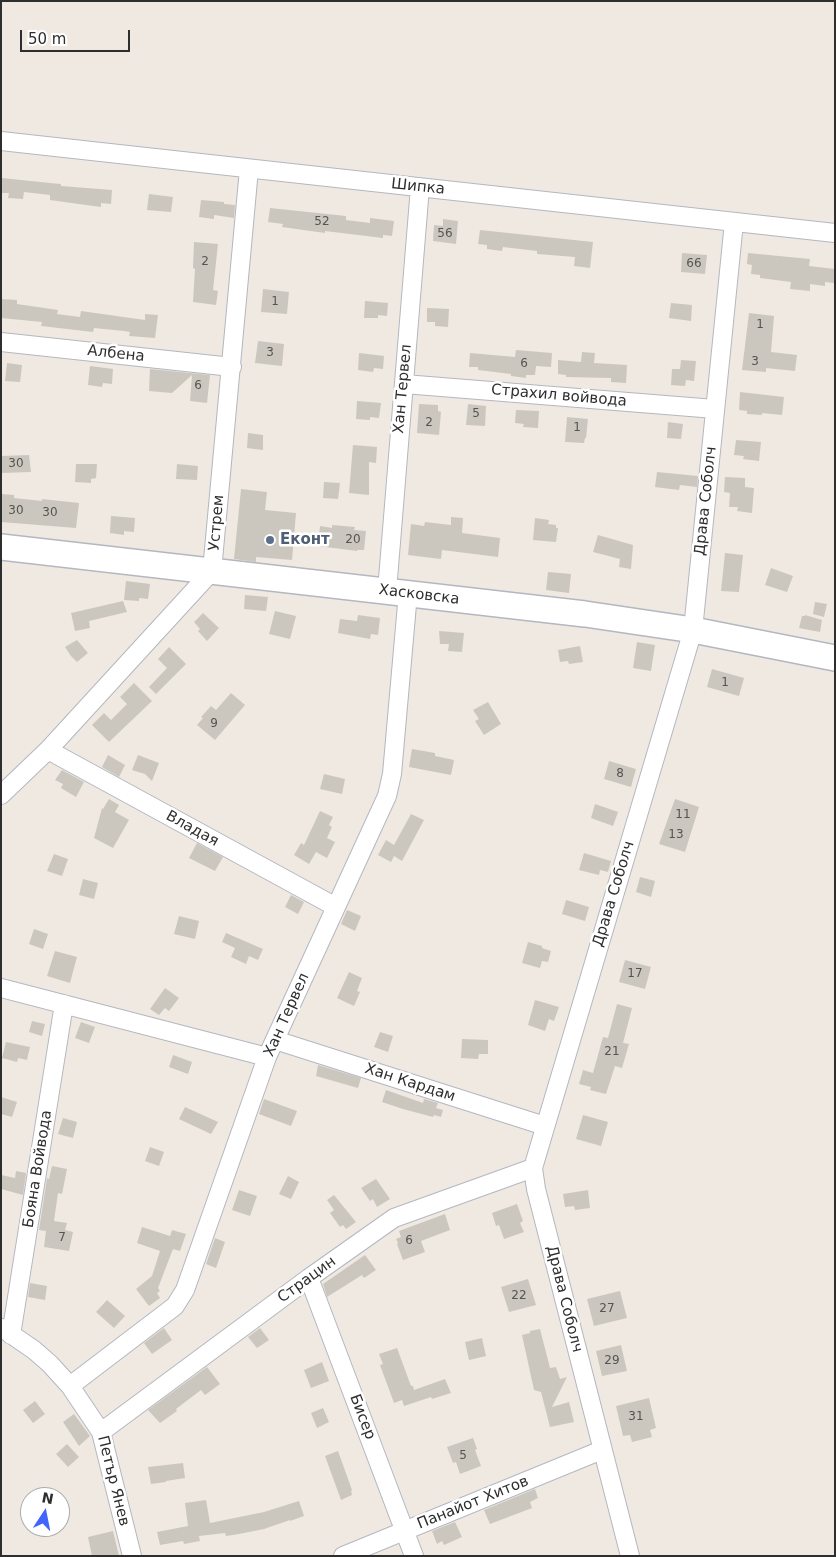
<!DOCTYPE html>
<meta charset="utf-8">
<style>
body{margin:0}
#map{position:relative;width:836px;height:1557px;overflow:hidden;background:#efe9e1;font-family:"DejaVu Sans",sans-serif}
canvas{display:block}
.frame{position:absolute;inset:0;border:2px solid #2e2e2e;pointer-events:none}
.north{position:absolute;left:20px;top:1487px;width:50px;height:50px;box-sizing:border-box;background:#fff;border:1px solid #ababab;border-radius:50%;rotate:11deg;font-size:14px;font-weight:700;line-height:20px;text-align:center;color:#2e2e2e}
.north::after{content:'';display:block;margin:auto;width:18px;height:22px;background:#4264fb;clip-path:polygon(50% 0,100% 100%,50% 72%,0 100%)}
.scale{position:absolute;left:20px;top:30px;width:110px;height:22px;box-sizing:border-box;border:2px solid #2e2e2e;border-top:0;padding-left:6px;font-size:15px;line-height:18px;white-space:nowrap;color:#2e2e2e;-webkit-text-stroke:4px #fff;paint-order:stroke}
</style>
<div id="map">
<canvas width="836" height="1557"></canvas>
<div class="frame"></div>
<div class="north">N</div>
<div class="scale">50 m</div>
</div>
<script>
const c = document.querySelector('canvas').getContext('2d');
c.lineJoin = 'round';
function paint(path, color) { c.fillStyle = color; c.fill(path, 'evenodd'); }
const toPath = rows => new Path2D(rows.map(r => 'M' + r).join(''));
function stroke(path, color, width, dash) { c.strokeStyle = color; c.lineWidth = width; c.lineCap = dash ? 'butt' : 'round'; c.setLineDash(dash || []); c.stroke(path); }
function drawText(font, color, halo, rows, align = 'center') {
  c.font = font + ' "DejaVu Sans",sans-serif'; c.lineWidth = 5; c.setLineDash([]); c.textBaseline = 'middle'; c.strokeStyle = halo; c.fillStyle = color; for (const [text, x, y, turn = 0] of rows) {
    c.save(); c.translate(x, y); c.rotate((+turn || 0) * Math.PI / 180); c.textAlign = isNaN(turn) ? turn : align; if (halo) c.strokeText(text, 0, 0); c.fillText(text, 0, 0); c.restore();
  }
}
paint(toPath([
 [2,178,50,183,61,184,61,186,112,190,111,204,101,203,101,207,86,205,50,200,50,195,24,192,23,199,8,198,9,193,1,193],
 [149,194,173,197,171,212,147,210],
 [201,200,224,202,224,204,235,205,234,218,214,215,214,219,199,217],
 [270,208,346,216,346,220,370,223,370,218,394,221,392,236,383,235,383,238,325,231,325,233,282,227,283,224,268,222],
 [443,219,458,221,456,244,433,241,434,225,443,226],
 [480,230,593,242,590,268,574,266,575,257,537,254,537,251,503,247,502,251,487,249,487,245,478,244],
 [194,242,218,244,213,290,218,291,216,305,193,302,195,269,193,268],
 [682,253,707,255,705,274,681,272],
 [748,253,810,259,809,266,835,269,834,283,825,282,825,286,810,284,810,291,790,289,791,282,760,278,760,275,751,274,752,265,747,264],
 [263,289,289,292,287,314,261,312],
 [1,299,17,300,17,304,58,310,57,314,80,317,81,311,145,320,145,314,158,315,155,338,129,336,130,332,124,331,94,328,93,332,41,326,42,322,1,318],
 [365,301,388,303,387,316,378,315,378,318,364,318],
 [671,303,692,305,691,321,669,318],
 [427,308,449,309,448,327,435,326,435,322,427,322],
 [749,313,774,316,771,352,797,355,795,371,766,368,766,372,742,370],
 [258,341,284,344,282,366,255,363],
 [516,350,552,353,551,367,536,366,535,375,526,375,526,378,511,376,511,374,478,370,478,367,469,367,470,353,515,357],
 [582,352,595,353,594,363,627,365,626,383,611,382,611,378,566,377,566,375,558,374,558,360,581,362],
 [359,353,384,356,383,369,374,368,373,372,358,370],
 [681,360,696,361,694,381,686,380,685,386,671,385,672,369,680,369],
 [7,363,22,365,20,382,5,381],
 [90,366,113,369,112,384,103,383,102,387,88,385],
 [150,369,210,375,207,403,190,401,192,375,172,393,149,391],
 [740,392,784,397,782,415,762,413,762,415,747,414,747,411,739,410],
 [357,401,381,403,379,418,370,417,370,420,356,419],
 [419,404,438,405,438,411,441,412,439,435,417,433],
 [468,404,486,406,485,426,466,425],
 [516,410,539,411,538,428,523,427,524,424,515,423],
 [567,417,588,419,586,438,585,438,584,443,565,442],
 [668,422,683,424,681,439,667,438],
 [248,433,263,435,263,450,247,448],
 [736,440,761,442,759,461,743,459,744,456,734,455],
 [353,445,377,447,376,463,369,462,369,495,349,493],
 [29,455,31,472,1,473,1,456],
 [76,464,97,464,96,478,91,479,91,483,75,482],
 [177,464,198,466,197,480,176,479],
 [657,472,698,476,697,487,680,485,679,490,655,487],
 [725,477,745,478,745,487,754,488,752,513,737,511,738,507,729,507,730,493,724,492],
 [324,482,340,483,338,499,323,498],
 [241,489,267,492,265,510,296,513,292,560,256,557,256,562,234,559],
 [1,494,14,495,14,498,42,501,42,499,79,503,76,528,1,522],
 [111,516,135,518,134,532,124,531,124,535,110,533],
 [451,517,463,518,462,533,500,538,498,557,442,550,441,559,408,555,411,524,424,526,425,522,451,525],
 [535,518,549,520,548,524,556,525,556,528,558,528,556,542,533,540],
 [332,525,355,527,354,530,366,531,364,550,357,550,357,551,318,546,320,526,332,528],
 [598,535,633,545,631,569,619,567,620,559,593,552],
 [725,553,743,555,739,592,721,591],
 [771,568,793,576,787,592,765,585],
 [548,572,571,574,569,593,546,590],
 [126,581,150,584,148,599,139,598,139,601,124,600],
 [245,595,268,597,266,611,244,609],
 [123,601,127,612,89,621,90,628,75,631,71,613],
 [815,602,827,604,824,617,813,614],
 [275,611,296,616,290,639,269,634],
 [203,613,219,628,207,641,198,631,200,629,194,622],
 [358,615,380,618,378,635,371,634,370,639,338,633,340,619,357,621],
 [805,615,822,620,820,632,799,628,802,616,805,616],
 [439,631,464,633,462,652,448,651,449,644,440,644],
 [77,640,88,653,77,662,71,656,65,647],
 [637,642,655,645,651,671,633,668],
 [580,646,583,662,569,664,568,661,560,662,558,650],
 [169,647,186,664,156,694,149,687,167,668,158,659],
 [712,669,744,678,739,696,707,687],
 [134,683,152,701,109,742,92,725,104,713,111,720,127,704,120,697],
 [231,693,245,705,215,740,197,725,203,718,201,717,211,706,216,710],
 [488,702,501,724,484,735,475,721,479,719,473,710],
 [412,749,435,753,435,756,454,760,451,775,409,767],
 [108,755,125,765,119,777,102,767],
 [138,755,159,763,152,781,145,774,132,770],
 [609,761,636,769,631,787,604,779],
 [62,770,84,782,76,797,61,788,63,784,55,780],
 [324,774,345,779,342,794,320,789],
 [109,799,119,805,115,812,129,820,113,848,94,838,102,808,103,809],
 [675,799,699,807,685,852,659,844],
 [595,804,618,812,613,826,591,818],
 [320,811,333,817,329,825,332,827,327,838,335,842,327,858,316,852,309,864,294,855,301,843,304,845],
 [411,814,424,820,402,861,394,856,391,862,378,855,386,840,394,845],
 [197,843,223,857,215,871,189,858],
 [584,853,611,861,608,872,600,870,599,875,579,870],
 [54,854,68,859,62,876,47,871],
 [640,877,655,881,651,897,636,892],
 [83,879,98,883,94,899,79,895],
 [291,895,304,902,298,914,285,907],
 [566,900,589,907,585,921,562,914],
 [347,910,361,916,355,931,341,924],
 [179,916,199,921,195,939,174,934],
 [34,929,48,934,43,949,29,944],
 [226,933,263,949,258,960,249,956,246,964,231,957,235,948,222,942],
 [528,942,542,946,542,948,551,951,548,962,542,961,540,968,522,963],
 [55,951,77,957,70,983,47,976],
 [625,960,651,967,645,989,619,982],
 [349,972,362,978,357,991,360,992,354,1006,337,998],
 [165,988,179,998,169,1011,165,1008,159,1015,150,1009],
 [535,1000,559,1007,554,1021,549,1019,545,1031,528,1025],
 [617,1004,632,1008,623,1043,629,1044,622,1068,615,1066,606,1094,590,1090,591,1087,579,1084,583,1070,593,1073,603,1037,608,1038],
 [32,1021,45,1024,42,1036,29,1032],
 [81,1022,95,1027,89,1043,75,1038],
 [380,1032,393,1036,388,1052,374,1047],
 [462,1039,488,1040,488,1054,479,1054,478,1059,461,1058],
 [6,1042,30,1047,27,1060,18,1058,17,1062,2,1058],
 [173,1055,192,1062,188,1074,169,1067],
 [318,1065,361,1078,358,1088,316,1076],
 [386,1090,423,1103,424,1099,438,1103,436,1108,443,1110,441,1117,434,1115,433,1117,403,1109,382,1102],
 [1,1097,17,1102,12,1117,1,1114],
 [264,1099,297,1111,291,1126,259,1114],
 [185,1107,218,1122,211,1134,179,1119],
 [583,1115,608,1122,601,1146,576,1139],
 [63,1118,77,1122,73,1138,58,1134],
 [150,1147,164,1152,159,1166,145,1161],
 [52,1166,67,1169,62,1194,58,1193,54,1221,67,1223,65,1230,73,1232,69,1251,44,1247,46,1231,39,1230,47,1178,49,1179],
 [16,1171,26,1173,23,1195,1,1189,1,1175,15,1178],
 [288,1176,299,1182,291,1199,279,1194],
 [376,1179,390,1199,377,1207,373,1199,370,1201,361,1188],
 [239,1190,257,1196,250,1216,232,1210],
 [588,1190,590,1208,575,1210,574,1206,565,1207,563,1194],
 [334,1195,356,1222,346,1229,343,1225,340,1227,330,1213,334,1210,327,1200],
 [517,1204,523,1221,520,1223,524,1232,504,1239,499,1225,496,1226,492,1213],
 [445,1214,450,1230,421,1241,425,1252,403,1260,397,1244,398,1243,396,1239,401,1237,399,1231],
 [142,1227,170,1236,172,1230,186,1234,180,1251,173,1249,158,1288,160,1291,157,1293,160,1298,149,1306,136,1289,152,1276,160,1251,137,1243],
 [215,1238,225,1242,216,1268,206,1264],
 [365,1255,376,1270,364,1278,362,1275,327,1297,323,1284],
 [528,1279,536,1305,509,1312,501,1287],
 [30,1283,47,1286,45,1300,28,1297],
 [620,1291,627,1318,594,1326,587,1299],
 [107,1300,125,1316,114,1328,96,1312],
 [164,1328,172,1340,152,1354,144,1343],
 [260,1328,269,1340,257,1348,248,1337],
 [540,1329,550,1368,556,1367,560,1379,567,1377,552,1407,569,1402,574,1422,550,1427,541,1392,534,1390,522,1335,530,1333,530,1331],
 [482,1338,486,1356,469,1360,465,1342],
 [621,1345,627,1371,602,1376,596,1351],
 [397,1348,411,1386,413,1386,414,1390,445,1379,451,1393,432,1399,431,1397,404,1406,402,1400,394,1403,380,1365,383,1364,379,1354],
 [322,1362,329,1381,311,1388,304,1370],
 [207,1367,220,1384,205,1395,201,1390,176,1409,177,1411,160,1423,148,1410],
 [649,1398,656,1428,650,1430,652,1437,632,1442,630,1435,623,1436,616,1406],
 [35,1401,45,1414,33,1423,23,1410],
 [323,1408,329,1422,317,1428,311,1413],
 [74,1414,90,1436,79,1446,63,1422],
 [473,1438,477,1449,475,1450,481,1466,460,1474,456,1462,453,1463,447,1447],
 [67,1444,79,1457,68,1467,56,1454],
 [338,1451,352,1490,351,1491,352,1495,341,1500,325,1456],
 [183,1463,185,1478,166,1481,166,1482,151,1484,148,1467],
 [535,1489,538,1498,530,1502,532,1508,490,1524,484,1510],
 [206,1500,210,1523,264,1512,299,1501,304,1516,290,1521,290,1520,264,1529,239,1534,226,1536,225,1533,199,1536,200,1541,184,1544,183,1541,160,1545,157,1532,188,1526,185,1503],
 [455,1522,462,1537,444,1545,442,1541,437,1544,432,1531],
 [113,1531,119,1556,92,1556,88,1537]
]), '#cbc7bf');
const street = toPath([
 [1,141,835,233],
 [1,342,232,367],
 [404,384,715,409],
 [387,591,420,187],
 [48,750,336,907],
 [1,795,48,750,212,571,249,169],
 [1,988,267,1057],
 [275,1040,545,1126],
 [309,1278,414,1556],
 [2,1328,34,1350,50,1364,70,1386,101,1432,132,1556],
 [11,1335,64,1004],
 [70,1386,175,1306,185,1290,267,1057,387,796,392,774,408,593],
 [101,1432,309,1278,394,1218,533,1168],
 [343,1556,602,1450],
 [630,1556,536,1189,533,1168,693,630,734,222]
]);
const secondary = toPath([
 [1,547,585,614,693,630,835,658]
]);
stroke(street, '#b4b7c1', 20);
stroke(secondary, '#b4b7c1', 28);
stroke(street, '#fff', 18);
stroke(secondary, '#fff', 25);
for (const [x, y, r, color] of [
 [270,540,5,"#5c6f8a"]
]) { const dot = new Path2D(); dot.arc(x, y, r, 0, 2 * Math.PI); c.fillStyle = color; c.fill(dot); stroke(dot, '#fff', 2); }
drawText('12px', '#555452', null, [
 ["52",322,222],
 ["56",445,234],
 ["2",205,262],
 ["66",694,264],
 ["1",275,302],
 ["1",760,325],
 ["3",270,353],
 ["3",755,362],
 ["6",524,364],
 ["6",198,386],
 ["5",476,414],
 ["2",429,423],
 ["1",577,428],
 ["30",16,464],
 ["30",16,511],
 ["30",50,513],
 ["20",353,540],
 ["1",725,683],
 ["9",214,724],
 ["8",620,774],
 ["11",683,815],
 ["13",676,835],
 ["17",635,974],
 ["21",612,1052],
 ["7",62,1238],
 ["6",409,1241],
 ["22",519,1296],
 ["27",607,1309],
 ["29",612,1361],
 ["31",636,1417],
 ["5",463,1456]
]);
drawText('15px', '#2e2e2e', '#fff', [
 ["Шипка",418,187,6],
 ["Албена",116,354,6],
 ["Хан Тервел",403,389,-85],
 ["Страхил войвода",559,396,5],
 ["Драва Соболч",706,501,-84],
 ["Устрем",217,523,-85],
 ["Хасковска",419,595,7],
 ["Владая",192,829,29],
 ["Драва Соболч",614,894,-73],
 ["Хан Тервел",287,1015,-66],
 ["Хан Кардам",410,1083,18],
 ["Бояна Войвода",38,1169,-81],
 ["Страцин",307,1280,-36],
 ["Драва Соболч",564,1299,76],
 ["Бисер",362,1417,69],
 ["Петър Янев",113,1481,76],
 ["Панайот Хитов",473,1503,-22]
]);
drawText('bold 15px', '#4e5e75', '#fff', [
 ["Еконт",280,540]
], 'left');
</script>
